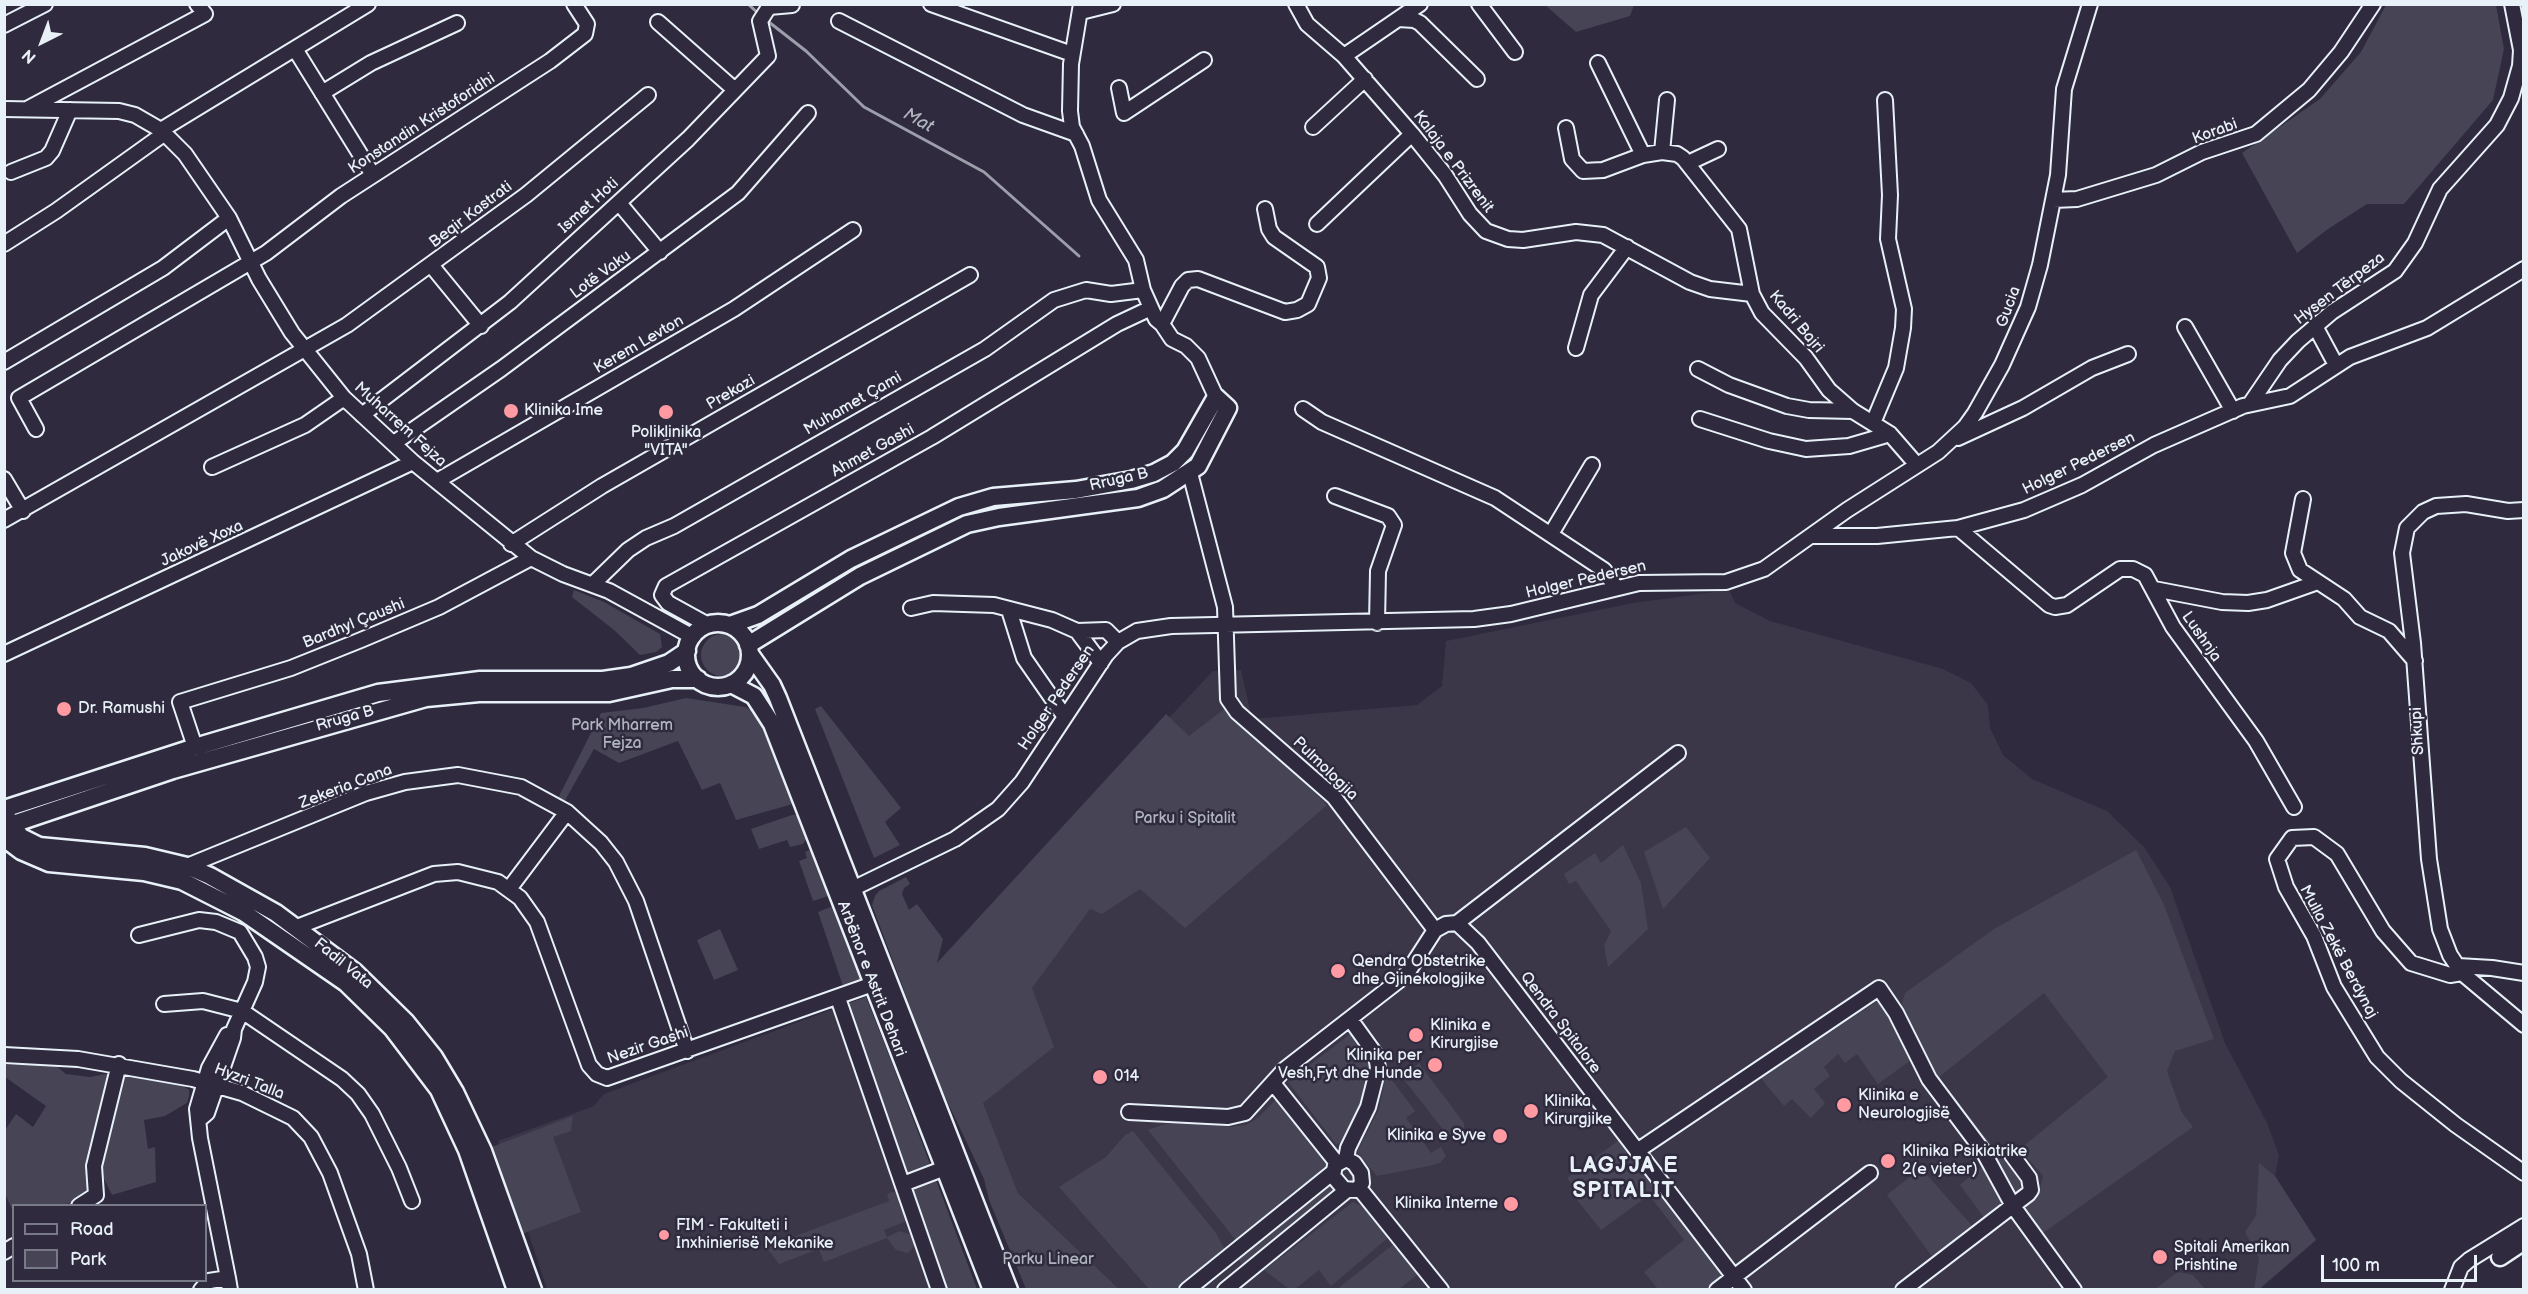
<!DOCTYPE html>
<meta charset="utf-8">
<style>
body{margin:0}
#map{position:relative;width:2528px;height:1294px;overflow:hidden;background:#2f2a3d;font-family:"Balsamiq Sans",sans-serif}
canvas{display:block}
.frame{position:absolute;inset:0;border:6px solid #e8f1f8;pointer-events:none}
.legend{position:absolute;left:12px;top:1204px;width:195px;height:78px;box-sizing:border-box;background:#2f2a3d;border:2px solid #797a88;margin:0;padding:8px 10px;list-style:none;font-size:18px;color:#e8f1f8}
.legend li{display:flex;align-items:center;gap:12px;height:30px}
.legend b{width:30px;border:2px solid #797a88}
.north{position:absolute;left:12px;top:12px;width:60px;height:60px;-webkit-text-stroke:4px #2f2a3d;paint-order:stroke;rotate:222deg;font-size:16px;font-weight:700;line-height:24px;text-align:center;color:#e8f1f8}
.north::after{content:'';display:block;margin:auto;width:21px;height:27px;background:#e8f1f8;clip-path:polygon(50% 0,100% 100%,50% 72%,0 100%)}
.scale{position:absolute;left:2321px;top:1255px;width:156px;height:27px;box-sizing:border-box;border:3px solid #e8f1f8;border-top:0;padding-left:8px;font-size:18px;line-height:21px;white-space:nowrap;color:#e8f1f8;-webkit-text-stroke:4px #2f2a3d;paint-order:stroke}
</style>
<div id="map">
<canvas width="2528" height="1294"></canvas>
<div class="frame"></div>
<ul class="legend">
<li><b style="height:8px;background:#2f2a3d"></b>Road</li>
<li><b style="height:16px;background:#464455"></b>Park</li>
</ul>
<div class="north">N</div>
<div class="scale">100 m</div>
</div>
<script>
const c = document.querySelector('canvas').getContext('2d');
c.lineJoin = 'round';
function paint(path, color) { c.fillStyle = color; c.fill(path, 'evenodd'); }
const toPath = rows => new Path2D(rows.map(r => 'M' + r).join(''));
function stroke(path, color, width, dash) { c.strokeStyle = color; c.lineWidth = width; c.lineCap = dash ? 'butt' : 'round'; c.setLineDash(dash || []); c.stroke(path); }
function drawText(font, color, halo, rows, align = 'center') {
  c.font = font + ' "Balsamiq Sans",sans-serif'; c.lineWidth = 5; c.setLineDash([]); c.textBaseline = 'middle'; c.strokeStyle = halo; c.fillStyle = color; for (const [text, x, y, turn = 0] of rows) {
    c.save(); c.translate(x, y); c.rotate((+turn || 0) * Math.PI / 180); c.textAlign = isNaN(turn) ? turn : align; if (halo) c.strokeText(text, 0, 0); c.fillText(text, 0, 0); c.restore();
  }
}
paint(toPath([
 [1729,590,1735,603,1770,621,1943,669,1971,683,1988,705,1990,728,2003,755,2032,779,2107,811,2144,847,2170,887,2225,1043,2267,1123,2279,1155,2275,1176,2316,1240,2259,1290,1119,1289,1018,1193,982,1103,936,965,1213,671,1241,670,1252,719,1417,705,1442,686,1446,641,1633,603],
 [866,997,977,1289,547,1289,498,1141,594,1106,604,1094]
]), '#3b3749');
paint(toPath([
 [1545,5,1634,5,1630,16,1576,32],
 [2386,5,2496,5,2504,49,2493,100,2404,204,2367,204,2328,229,2297,253,2242,153,2320,99,2361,52],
 [574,590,604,602,660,634,662,647,656,652,640,655,614,630,572,597],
 '701 655a21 21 0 1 1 42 0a21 21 0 1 1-42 0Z',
 [686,698,745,707,756,712,793,804,736,820,720,783,702,790,678,741,619,763,594,749,563,804,557,800,601,713,643,708],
 [821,706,901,808,885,822,900,845,874,858,815,709],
 [1227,707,1327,805,1185,928,1140,889,1102,914,1090,909,1032,988,1054,1047,983,1103,1018,1193,1119,1289,1026,1289,989,1200,984,1179,939,1084,872,905,875,896,879,891,906,877,910,884,904,888,902,894,909,910,917,904,943,939,937,963,1166,714,1189,736],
 [792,815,797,815,807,838,803,844,790,847,787,840,759,849,751,829],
 [1686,827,1710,858,1663,909,1644,852],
 [1623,845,1641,883,1648,929,1608,967,1604,946,1611,931,1576,881,1569,884,1564,874,1595,853,1601,863],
 [812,849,829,896,813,901,799,861,807,858,805,852],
 [2136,850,2164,905,2214,1039,2175,1051,2167,1071,2181,1111,2193,1127,2040,1235,2020,1209,2039,1194,2043,1176,2020,1149,2108,1077,2044,993,1939,1077,2003,1160,2008,1157,2025,1188,2014,1196,1931,1071,1901,1007,1905,993,1994,929],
 [833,906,862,979,856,985,844,989,818,912],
 [720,929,738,970,714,980,697,940],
 [866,997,892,1063,977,1289,944,1289,844,1005],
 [1881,999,1914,1058,1878,1084,1857,1054,1845,1063,1838,1054,1824,1067,1830,1076,1814,1089,1825,1103,1811,1118,1792,1099,1784,1106,1760,1077],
 [1350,1034,1368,1060,1370,1078,1347,1136,1342,1143,1336,1144,1288,1082],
 [1419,1063,1464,1123,1464,1132,1458,1138,1445,1132,1402,1077],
 [4,1065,55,1065,66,1074,90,1077,110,1073,90,1158,88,1192,66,1205,14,1206,13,1211,5,1194,5,1130,16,1114,33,1127,46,1106,5,1077],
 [125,1076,183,1086,189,1090,189,1096,187,1103,165,1116,144,1120,148,1149,155,1147,156,1182,112,1195,101,1173],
 [1389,1076,1415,1111,1406,1118,1431,1153,1441,1147,1446,1156,1440,1163,1429,1166,1377,1176,1357,1152,1379,1109,1385,1079],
 [1280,1095,1321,1150,1328,1173,1238,1243,1148,1130,1165,1124,1197,1122,1230,1127,1246,1125,1258,1118],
 [573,1116,571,1131,553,1137,581,1212,522,1234,489,1148],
 [1133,1131,1216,1233,1225,1250,1177,1289,1149,1289,1059,1187,1106,1157,1125,1135],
 [1622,1138,1721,1268,1723,1277,1716,1289,1658,1289,1644,1272,1684,1240,1649,1195,1601,1230,1570,1191,1575,1188,1567,1178],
 [1986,1163,2005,1203,1985,1219,1960,1185],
 [2259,1163,2275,1176,2316,1240,2259,1289,2254,1290,2259,1258,2245,1232,2256,1216],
 [1921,1168,1974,1228,1933,1258,1887,1195],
 [1330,1181,1340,1193,1246,1266,1242,1265,1237,1257],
 [892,1192,900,1194,909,1220,884,1230,887,1237,900,1231,912,1235,915,1245,908,1253,896,1250,887,1238,824,1262,819,1249,779,1264,766,1247,889,1201,887,1194],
 [1353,1202,1364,1207,1389,1237,1331,1286,1319,1270,1295,1289,1289,1289,1264,1270],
 [1395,1243,1418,1274,1399,1289,1336,1290],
 [2178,1272,2193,1275,2205,1289,2155,1289]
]), '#464455');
stroke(toPath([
 [748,4,760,15],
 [765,19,806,51,864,107,984,172,1079,256]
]), '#9c9fab', 3);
const minor = toPath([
 [931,4,1072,54],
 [1081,4,1071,64,1070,111,1072,127,1082,146,1099,200,1136,260,1143,290,1156,319,1162,324,1172,339,1186,346,1198,358,1216,397],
 [1296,4,1307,24,1344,56,1412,134,1445,175,1470,214,1486,231,1508,239,1523,240,1576,232,1603,235,1690,282,1710,289,1752,294],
 [1479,4,1515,52],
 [1081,12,1113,4],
 [1398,19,1414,20,1420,23,1477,79],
 [839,21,1023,115,1076,134],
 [658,22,735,90],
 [4,25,45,4],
 [295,49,373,175],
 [1344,56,1420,4],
 [1598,63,1643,155],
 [1119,88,1124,113,1204,60],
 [322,93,371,63,457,23],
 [29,108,205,14,197,4],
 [4,109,119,111,135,115,161,130,185,154,229,218,259,279,292,333,344,398,413,462,531,558,563,574,609,591,693,637],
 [1313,127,1365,79],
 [1566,128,1572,159,1583,171,1603,170,1643,155,1662,152,1677,154,1683,158,1739,229,1752,294,1762,313,1806,358,1829,390,1853,411,1890,434,1917,465],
 [161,130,368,4],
 [1662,152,1667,100],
 [1688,163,1718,149],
 [11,172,46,158,52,151,70,110],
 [2053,200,2077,199,2156,175,2202,152,2256,134,2309,90,2341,52,2373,4],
 [619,203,660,252],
 [1317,224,1412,134],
 [4,244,56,211,165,133],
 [431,265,481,326],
 [1162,324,1182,286,1188,280,1198,279,1285,312,1297,310,1308,304,1319,278,1317,267,1274,237,1269,229,1265,209],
 [2315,326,2336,365],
 [2185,327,2233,411],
 [1576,348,1591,295,1627,247],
 [4,362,163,268,229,218],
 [1698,369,1729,385,1787,406,1809,410,1853,411],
 [2250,404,2280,360,2298,341,2332,312,2395,271,2415,243,2440,189,2497,125,2511,98,2520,66,2521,50,2512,4],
 [1303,409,1322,422,1495,498,1604,570,1616,588],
 [362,415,510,302,688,139,768,56,760,21,769,7,792,5],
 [1700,419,1769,441,1806,449,1849,446,1890,434],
 [1873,423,1896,368,1903,328,1904,309,1888,239,1890,195,1885,100],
 [36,429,19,398,266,253,341,196,550,61,585,34,587,24,574,4],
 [1958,438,2023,408,2092,368,2128,354],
 [394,443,501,369,738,193,808,113],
 [212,467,305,425,344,398],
 [1190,473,1225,607,1228,699,1237,712,1334,797,1435,930],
 [4,479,23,511],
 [437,481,734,309,853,230],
 [1335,496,1388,516,1394,525,1378,571,1377,623],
 [2303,499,2293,553,2300,570,2344,599,2360,617,2389,631,2415,661],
 [2524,510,2508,511,2466,504,2436,506,2423,512,2407,528,2402,553,2413,643,2429,859,2440,929,2450,955,2462,973,2524,1025],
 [4,520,347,325,526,195,648,95],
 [1958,528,2049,605,2055,607,2067,605,2120,569,2133,569,2145,575,2173,627,2256,741,2294,807],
 [1551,534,1592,465],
 [1813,536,1877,536,1958,528,2024,510,2082,485,2154,445,2243,406,2290,396,2350,357,2427,328,2524,269],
 [511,544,602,486,970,275],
 [593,584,628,550,646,538,674,526,985,349,1054,300,1086,290,1111,294,1143,290],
 [2154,589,2222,602,2248,603,2267,600,2318,582],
 [911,608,933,603,994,605,1052,620,1077,631],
 [1009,610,1024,658,1065,717],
 [708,625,668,603,662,595,666,586,932,437,1117,324,1151,308],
 [4,654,413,462],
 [1101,663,1077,631,1106,630,1118,642],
 [195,747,180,702,291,668,361,640,439,607,531,558],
 [187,866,366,793,405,782,458,775,521,787,567,812,601,843,616,862,636,901,687,1051],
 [509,889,567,812],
 [844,893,955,839,998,809,1022,782,1106,655,1118,642,1137,631,1171,626,1474,619,1511,614,1639,583,1726,582,1764,569,1847,510,1938,452,1965,427,1975,413,2002,365,2028,307,2040,265,2058,175,2064,89,2090,4],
 [1457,923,1478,943,1744,1290],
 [1457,923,1678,753],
 [297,927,434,874,458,872,498,882,520,898,537,922,589,1065,597,1074,607,1078,873,984],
 [139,935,199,920,216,922,240,932,255,957,258,967,255,982,234,1029,233,1038,207,1113,200,1119],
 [2458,966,2492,968,2524,973],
 [2462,973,2450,975,2411,963,2383,931,2337,854,2314,837,2292,838,2277,859,2286,887,2314,936,2334,987,2377,1057,2401,1081,2456,1125,2524,1173],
 [838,998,939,1290],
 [164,1004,203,1001,242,1011,342,1079,358,1094,372,1114,399,1168,412,1201],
 [227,1035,209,1068,197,1109,200,1138,228,1278],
 [4,1055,78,1059,193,1079,242,1093,293,1118,311,1137,330,1173,359,1254,366,1290],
 [1273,1083,1336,1162],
 [1129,1112,1228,1117,1245,1113,1285,1069,1406,975,1435,930,1446,924,1457,923],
 [1637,1151,1879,988,1896,1013,1929,1079,1983,1151,2013,1206,2074,1290],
 [1346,1159,1348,1148,1368,1107,1378,1068,1376,1055,1350,1019],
 [1346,1159,1354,1163,1361,1173,1362,1183,1357,1190,1344,1189,1333,1176,1335,1165,1346,1159],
 [903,1184,945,1168],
 [1359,1188,1441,1290],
 [79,1206,96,1195,94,1166,119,1064],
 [4,1252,14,1246],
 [201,1290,209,1281,228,1278,230,1290],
 [1187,1290,1332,1173],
 [1225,1290,1347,1190],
 [1717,1290,1870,1173],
 [1903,1290,2028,1194,2031,1190,2029,1178,2012,1155],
 [2452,1290,2461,1267,2469,1260,2524,1226]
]);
const major = toPath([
 '686 655a32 32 0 1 1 64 0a32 32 0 1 1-64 0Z',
 [730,625,758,615,851,559,959,507,993,497,1076,490,1131,480,1154,473,1173,463,1185,451,1216,397,1228,408,1198,466,1163,489,1138,498,999,517,967,524,860,576,748,645],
 [750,654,772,685,778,698,1009,1290],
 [731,684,754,696,772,724,992,1290],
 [4,809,195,747,378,693,480,680,603,680,631,676,669,663,687,651],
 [4,813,21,837,39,846,145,856,187,866,210,876,276,913,355,972,406,1022,434,1057,455,1092,483,1151,533,1290],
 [4,827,173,770,426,698,479,693,609,693,672,679,698,679],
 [4,838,21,851,49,863,144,872,182,881,243,912,346,983,392,1028,439,1090,467,1150,516,1290],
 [2500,1257,2524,1241]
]);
stroke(minor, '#e8f1f8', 18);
stroke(major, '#e8f1f8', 21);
stroke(minor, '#2f2a3d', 14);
stroke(major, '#2f2a3d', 16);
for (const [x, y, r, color] of [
 [511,411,8,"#ff9aa2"],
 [666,412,8,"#ff9aa2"],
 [64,709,8,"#ff9aa2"],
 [1338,971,8,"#ff9aa2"],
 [1416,1035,8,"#ff9aa2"],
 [1435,1065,8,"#ff9aa2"],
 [1100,1077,8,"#ff9aa2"],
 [1844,1105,8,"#ff9aa2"],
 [1531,1111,8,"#ff9aa2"],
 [1500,1136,8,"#ff9aa2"],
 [1888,1161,8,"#ff9aa2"],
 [1511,1204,8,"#ff9aa2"],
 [664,1235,6,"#ff9aa2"],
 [2160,1257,8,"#ff9aa2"]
]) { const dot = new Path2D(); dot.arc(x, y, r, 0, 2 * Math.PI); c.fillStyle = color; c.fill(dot); stroke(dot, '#2f2a3d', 2); }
drawText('16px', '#e8f1f8', '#2f2a3d', [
 ["Konstandin Kristoforidhi",422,124,-33],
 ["Korabi",2215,132,-20],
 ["Kalaja e Prizrenit",1453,162,53],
 ["Ismet Hoti",589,206,-42],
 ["Beqir Kastrati",471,215,-37],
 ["Lotë Vaku",601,275,-36],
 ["Hysen Tërpeza",2340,289,-37],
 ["Gucia",2009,307,-70],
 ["Kadri Bajri",1796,322,50],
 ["Kerem Levton",639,345,-30],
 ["Prekazi",731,393,-30],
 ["Muhamet Çami",853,404,-30],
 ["Muharrem Fejza",400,425,42],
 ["Ahmet Gashi",873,451,-29],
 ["Holger Pedersen",2079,464,-26],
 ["Rruga B",1119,480,-13],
 ["Jakovë Xoxa",202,544,-25],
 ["Holger Pedersen",1586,580,-13],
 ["Bardhyl Çaushi",354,624,-22],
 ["Lushnja",2201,637,55],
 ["Holger Pedersen",1057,698,-56],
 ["Rruga B",345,719,-16],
 ["Shkupi",2418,731,-93],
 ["Pulmologjia",1325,769,44],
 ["Zekeria Cana",346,787,-21],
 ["Mulla Zekë Berdynaj",2338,952,62],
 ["Fadil Vata",343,964,39],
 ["Arbënor e Astrit Dehari",871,979,69],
 ["Qendra Spitalore",1560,1023,53],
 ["Nezir Gashi",648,1046,-19],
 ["Hyzri Talla",249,1082,21]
]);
drawText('16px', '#e8f1f8', '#2f2a3d', [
 ["Klinika Ime",524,411],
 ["Poliklinika",666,433,"center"],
 ["\"VITA\"",666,451,"center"],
 ["Dr. Ramushi",78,709],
 ["Qendra Obstetrike",1352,962],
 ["dhe Gjinekologjike",1352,980],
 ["Klinika e",1430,1026],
 ["Kirurgjise",1430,1044],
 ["Klinika per",1422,1056,"right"],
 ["Vesh,Fyt dhe Hunde",1422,1074,"right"],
 ["014",1114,1077],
 ["Klinika e",1858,1096],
 ["Neurologjisë",1858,1114],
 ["Klinika",1544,1102],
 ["Kirurgjike",1544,1120],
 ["Klinika e Syve",1486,1136,"right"],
 ["Klinika Psikiatrike",1902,1152],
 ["2(e vjeter)",1902,1170],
 ["Klinika Interne",1498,1204,"right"],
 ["FIM - Fakulteti i",676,1226],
 ["Inxhinierisë Mekanike",676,1244],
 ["Spitali Amerikan",2174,1248],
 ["Prishtine",2174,1266]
], 'left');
drawText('16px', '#afb4bf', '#2f2a3d', [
 ["Park Mharrem",622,726],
 ["Fejza",622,744],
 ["Parku i Spitalit",1185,819],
 ["Parku Linear",1048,1260]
]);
drawText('italic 18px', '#afb4be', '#2f2a3d', [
 ["Mat",918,121,29]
]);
c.letterSpacing = '1.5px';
drawText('bold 22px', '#e8f1f8', '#2f2a3d', [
 ["LAGJJA E",1624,1166],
 ["SPITALIT",1624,1191]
]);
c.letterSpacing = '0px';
</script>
